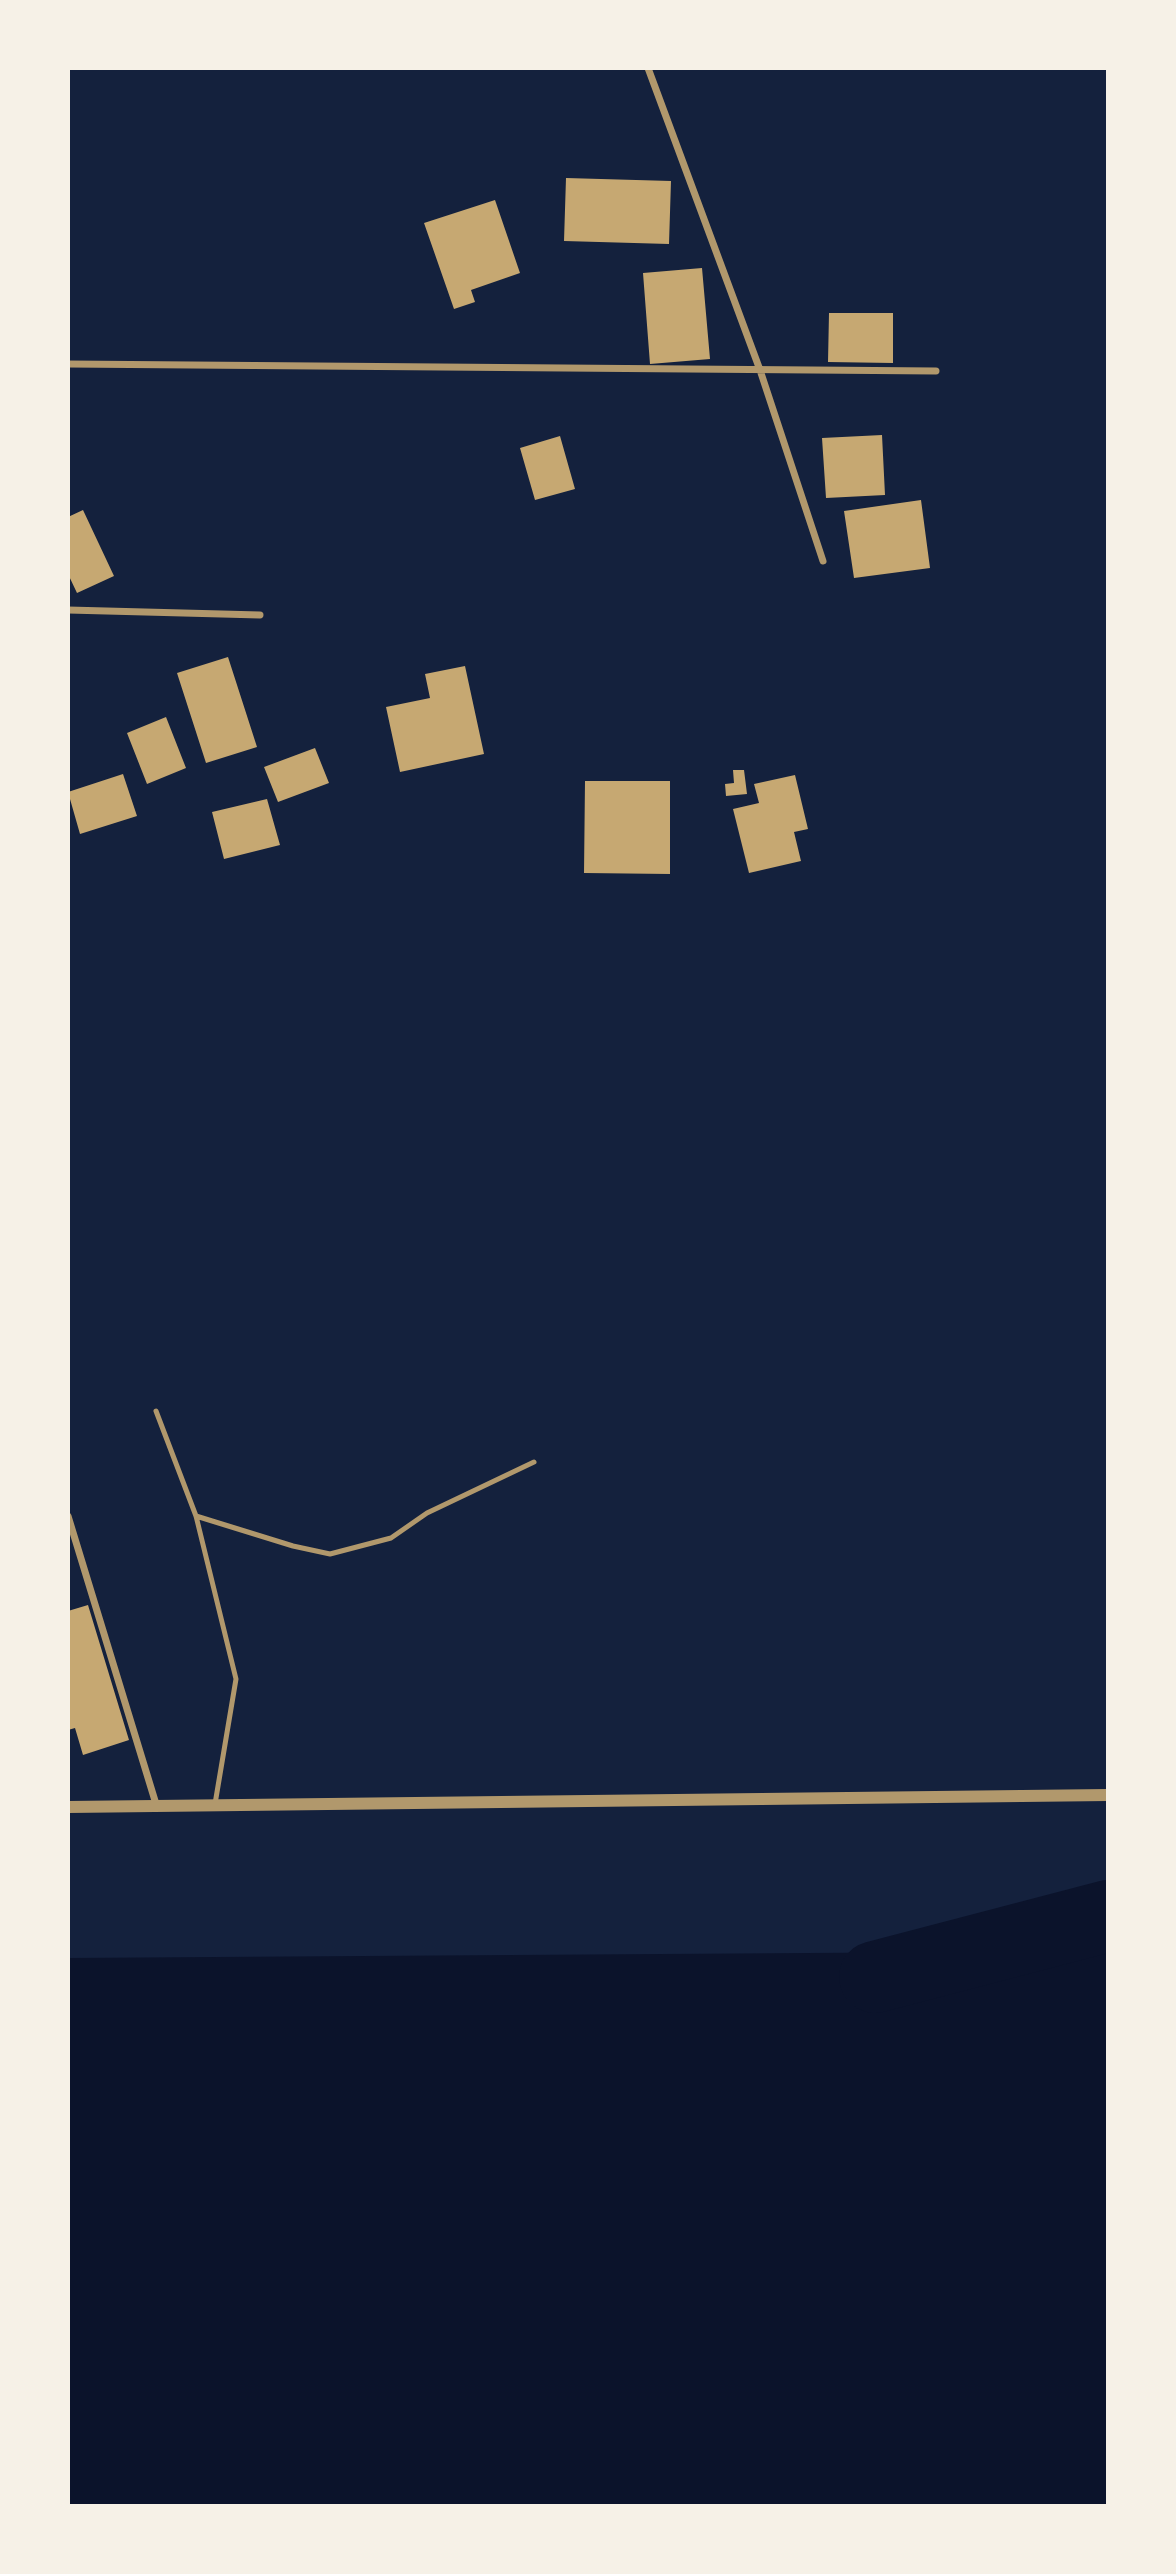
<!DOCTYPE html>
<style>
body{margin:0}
#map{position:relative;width:1176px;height:2574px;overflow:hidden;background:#14213d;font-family:"DejaVu Sans",sans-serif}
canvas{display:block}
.frame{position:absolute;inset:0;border:70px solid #f6f1e7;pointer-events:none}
</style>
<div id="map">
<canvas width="1176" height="2574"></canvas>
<div class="frame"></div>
</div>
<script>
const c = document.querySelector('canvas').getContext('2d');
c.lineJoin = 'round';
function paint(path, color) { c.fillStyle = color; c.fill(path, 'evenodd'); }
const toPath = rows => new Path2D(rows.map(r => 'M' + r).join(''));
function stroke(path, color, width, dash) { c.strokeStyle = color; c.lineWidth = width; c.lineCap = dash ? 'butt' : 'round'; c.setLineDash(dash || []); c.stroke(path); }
paint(toPath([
 [1108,1951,1108,2506,68,2506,68,1958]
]), '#0b132b');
stroke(toPath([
 [875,1977,1108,1916]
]), '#0b132b', 72);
paint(toPath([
 [566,178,671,181,669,244,564,241],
 [495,200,520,273,471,290,475,302,454,309,424,223],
 [702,268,710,359,650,364,643,273],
 [829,313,893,313,893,363,828,362],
 [882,435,885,495,826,498,822,438],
 [560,436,575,489,535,500,520,448],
 [921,500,930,568,854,578,844,511],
 [83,510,114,576,77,593,68,574,68,517],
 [228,657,257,747,206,763,177,673],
 [465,666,484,754,400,772,386,707,430,698,425,674],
 [166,717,186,768,147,784,127,733],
 [315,748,329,783,278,802,264,767],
 [733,770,744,770,747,794,726,796,725,784,734,783],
 [123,774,137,816,80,834,68,792],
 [795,775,808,829,794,832,801,861,749,873,733,809,759,803,754,784],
 [585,781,670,781,670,874,584,873],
 [267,799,280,845,224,859,212,812],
 [88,1605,129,1740,83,1755,75,1728,68,1730,68,1611]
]), '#c6a872');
stroke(toPath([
 [156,1411,196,1516,236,1679,215,1804],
 [196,1516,293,1546,330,1554,391,1538,427,1513,534,1462]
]), '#b1986c', 5);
stroke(toPath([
 [648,68,760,370,823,561],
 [68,364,936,371],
 [68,610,260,615],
 [68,1516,156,1804]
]), '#b1986c', 7);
stroke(toPath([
 [68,1807,1108,1795]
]), '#b1986c', 12);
</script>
